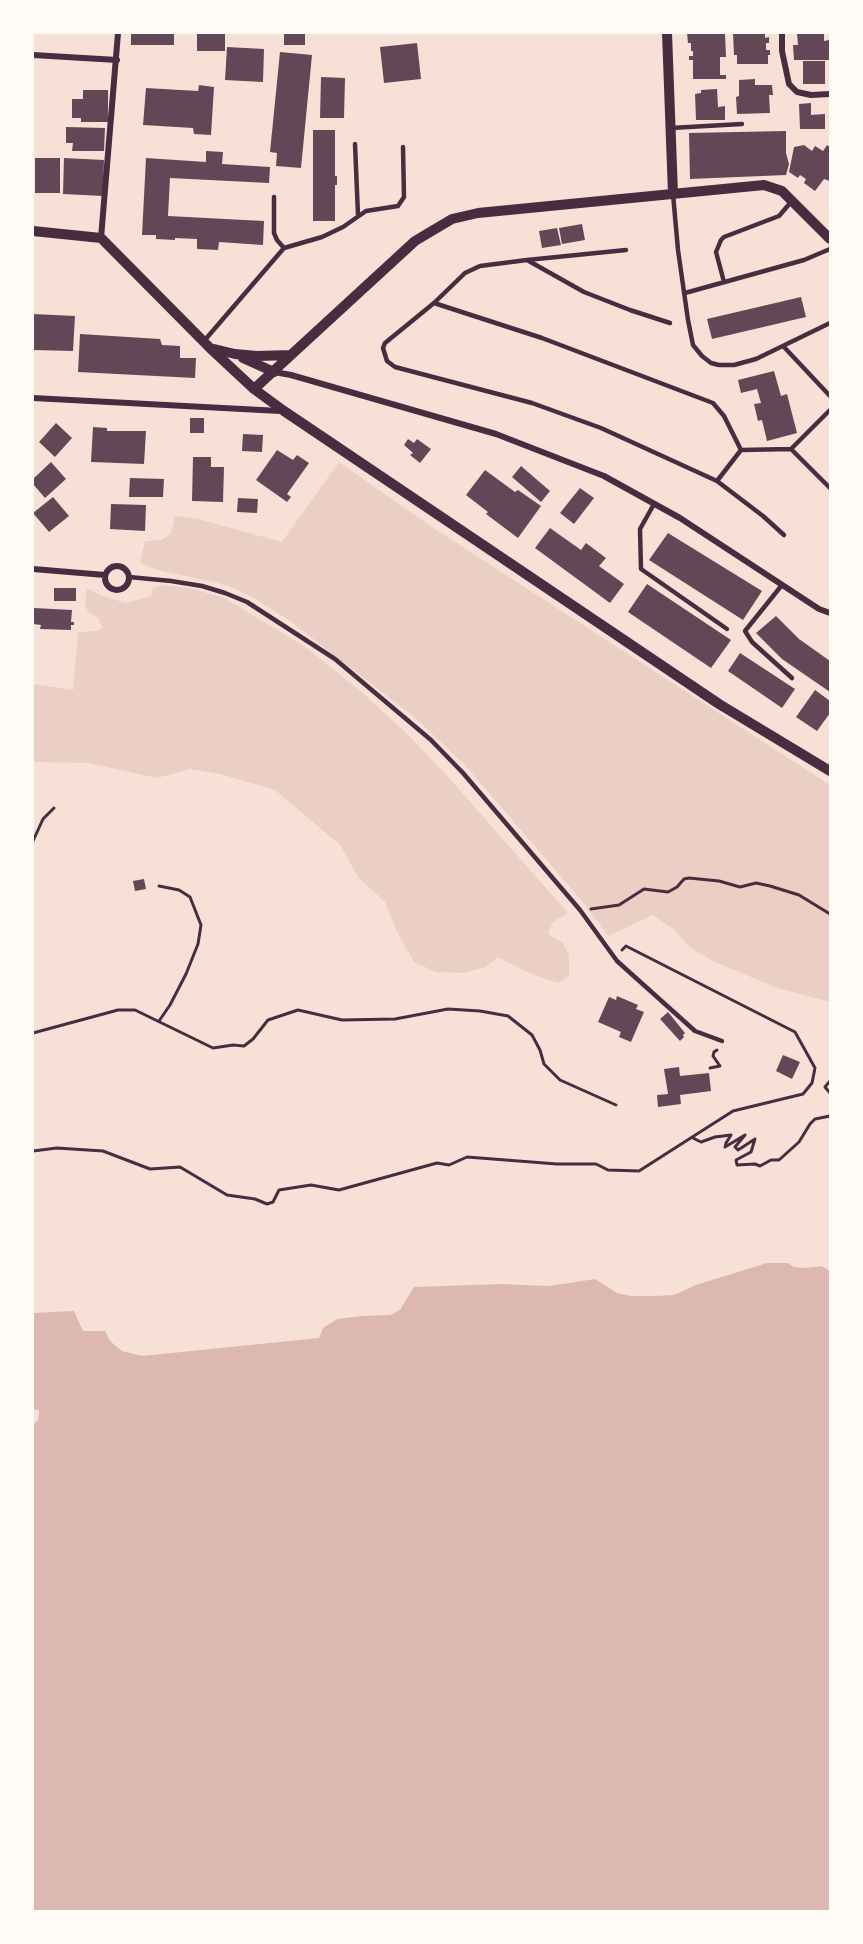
<!DOCTYPE html>
<style>
body{margin:0}
#map{position:relative;width:863px;height:1944px;overflow:hidden;background:#f7e1d7;font-family:Arial,sans-serif}
canvas{display:block}
.frame{position:absolute;inset:0;border:34px solid #fffaf5;pointer-events:none}
</style>
<div id="map">
<canvas width="863" height="1944"></canvas>
<div class="frame"></div>
</div>
<script>
const c = document.querySelector('canvas').getContext('2d');
c.lineJoin = 'round';
function paint(path, color) { c.fillStyle = color; c.fill(path, 'evenodd'); }
const toPath = rows => new Path2D(rows.map(r => 'M' + r).join(''));
function stroke(path, color, width, dash) { c.strokeStyle = color; c.lineWidth = width; c.lineCap = dash ? 'butt' : 'round'; c.setLineDash(dash || []); c.stroke(path); }
paint(toPath([
 [339,462,432,527,830,785,830,1002,777,988,715,962,692,949,673,929,653,915,608,936,582,901,464,764,414,717,290,621,257,600,234,588,218,583,158,570,140,563,145,541,162,540,171,533,175,516,198,519,282,542],
 [161,585,189,588,225,598,307,648,363,693,405,732,442,770,568,913,553,922,548,934,563,943,569,955,569,976,558,983,529,973,498,957,484,968,462,973,436,972,414,962,396,930,385,902,359,878,340,845,275,790,220,774,191,769,157,778,89,763,33,762,33,684,73,690,78,632,98,631,102,627,98,618,88,612,85,603,87,588,102,596,126,603,151,596,153,588]
]), '#ebcfc5');
paint(toPath([
 [767,1263,788,1263,794,1267,807,1268,821,1266,830,1271,830,1911,33,1911,33,1425,38,1420,39,1415,39,1410,33,1409,33,1313,74,1311,83,1331,105,1331,110,1341,122,1351,142,1356,319,1338,323,1328,337,1319,362,1316,390,1315,400,1310,414,1287,501,1284,549,1286,595,1279,617,1293,631,1296,655,1296,674,1295,696,1285]
]), '#dcb8b0');
paint(toPath([
 [131,33,174,33,174,45,131,45],
 [197,33,225,33,225,51,197,51],
 [284,33,305,33,305,45,284,45],
 [687,33,725,33,726,57,720,57,720,75,726,75,726,79,693,79,693,60,689,60,689,56,693,56,693,51,691,51,691,43,688,43],
 [733,33,765,33,765,38,769,37,769,43,766,43,766,50,770,50,770,55,768,55,768,64,737,64,737,55,734,55],
 [797,33,824,33,824,41,829,40,829,60,794,60,793,45,798,45],
 [417,43,421,79,384,83,380,47],
 [227,47,264,49,263,82,225,80],
 [280,52,312,55,301,168,276,166,277,153,270,152],
 [803,61,825,61,825,84,803,84],
 [321,77,345,78,344,118,320,118],
 [755,79,755,85,772,85,773,95,769,95,770,113,737,114,736,97,739,96,739,80],
 [199,85,214,87,211,135,194,134,193,128,143,125,146,88,198,91],
 [717,89,718,107,725,106,725,120,696,120,695,94,701,93,701,90],
 [83,90,108,90,108,122,81,122,81,118,72,118,72,99,83,99],
 [811,103,811,115,825,114,825,129,800,129,799,104],
 [66,127,105,128,104,151,72,151,73,143,66,143],
 [313,130,335,130,335,176,337,176,337,185,335,185,335,221,313,221],
 [786,131,786,153,789,164,786,175,690,179,689,133],
 [804,145,812,151,815,146,823,151,827,145,830,147,830,181,824,179,815,191,804,183,806,179,800,175,798,178,789,172,794,147],
 [206,151,223,152,222,164,270,167,269,183,170,178,168,216,264,221,263,245,219,242,218,250,197,249,197,239,175,238,175,240,156,239,156,235,142,235,146,158,206,162],
 [35,158,60,158,60,193,35,193],
 [64,158,104,160,103,196,63,194],
 [582,224,585,240,562,244,559,228],
 [557,228,561,245,542,248,539,231],
 [801,297,806,317,712,339,707,319],
 [33,314,75,316,73,351,33,350],
 [80,334,160,339,162,345,180,346,180,358,196,358,195,378,78,372],
 [774,371,781,396,787,394,797,433,767,441,762,420,758,421,754,404,761,403,757,389,741,393,738,380],
 [190,418,204,418,204,433,190,433],
 [56,423,72,438,55,457,39,442],
 [93,427,107,428,107,431,146,431,144,464,91,462],
 [243,434,263,435,262,452,242,451],
 [408,439,414,443,417,439,431,449,420,463,410,455,413,453,404,445],
 [277,450,293,460,297,455,309,463,287,494,291,497,287,502,256,480],
 [193,457,211,457,211,467,224,467,223,502,192,501],
 [51,462,66,479,45,498,33,484,33,479],
 [521,466,550,491,541,502,512,477],
 [485,470,515,492,518,490,541,506,518,538,486,514,488,512,466,495],
 [130,478,164,479,163,497,129,497],
 [580,488,594,498,574,524,560,513],
 [53,497,69,516,49,532,33,513],
 [238,498,258,499,257,513,237,512],
 [111,504,146,505,145,531,110,529],
 [550,528,581,550,586,543,606,558,599,566,624,584,610,603,535,548],
 [668,533,762,591,743,620,649,560],
 [647,584,731,640,711,668,628,612],
 [54,588,76,588,76,601,54,601],
 [34,608,72,610,71,622,74,622,74,625,71,625,71,630,40,629,41,625,33,624],
 [776,616,799,639,830,661,830,692,782,659,756,633],
 [740,653,795,689,782,708,728,671],
 [815,690,830,701,830,713,817,731,796,717],
 [144,879,146,889,135,891,133,881],
 [617,996,638,1005,636,1009,644,1012,631,1042,619,1037,621,1032,598,1022,609,997,616,1000],
 [668,1012,685,1033,683,1035,684,1037,680,1041,660,1019],
 [783,1055,800,1062,792,1079,776,1071],
 [679,1067,680,1076,709,1073,711,1091,680,1095,681,1104,658,1107,657,1095,668,1094,664,1069]
]), '#644757');
stroke(toPath([
 [33,841,43,819,54,808],
 [591,909,619,905,644,889,668,892,677,887,684,879,689,878,719,881,740,887,756,883,770,886,799,895,830,914],
 [159,1021,170,1005,186,974,198,944,201,925,190,897,179,890,159,886],
 [33,1033,118,1010,135,1010,213,1048,233,1045,244,1046,253,1039,268,1020,298,1010,342,1020,395,1019,448,1009,480,1011,508,1016,532,1035,540,1050,544,1064,560,1080,616,1105],
 [710,1068,720,1066,713,1056,714,1052,717,1050],
 [830,1081,825,1087,830,1093],
 [693,1138,701,1142,715,1137,731,1135,726,1143,725,1147,745,1135,735,1147,738,1150,755,1139,751,1152,736,1160,737,1165,755,1164,760,1166,771,1160,779,1160,799,1142,810,1124,815,1119,830,1116],
 [33,1151,57,1148,103,1151,150,1169,180,1167,227,1195,255,1199,267,1204,273,1202,279,1190,311,1185,339,1190,437,1163,449,1165,467,1157,557,1164,596,1164,608,1170,639,1171,733,1111,803,1094,812,1083,815,1068,795,1032,626,946,622,950]
]), '#4a2c40', 3);
stroke(toPath([
 [671,128,742,124],
 [355,144,358,215],
 [673,194,678,250,688,320,693,345,702,356,711,363,719,365,734,365,756,359,830,323],
 [274,197,274,233,277,240,284,248],
 [527,260,626,250],
 [724,282,716,252,721,240,724,237,779,216,791,202],
 [685,293,804,260,830,249],
 [434,303,465,273,480,266,527,260,584,292,630,310,670,323],
 [204,341,284,248,322,237,343,227,366,211,398,206,404,197,403,147],
 [784,347,830,396],
 [830,410,791,449,830,488],
 [717,481,601,428,532,403,395,367,387,361,383,348,385,343,434,303,542,338,713,403,724,416,741,450],
 [654,504,640,529,641,569,727,629],
 [784,535,763,516,717,481,741,450,791,449],
 [129,577,171,581,202,586,225,593,247,602,335,659,431,740,463,773,580,910,617,961,695,1031,722,1041],
 [782,585,745,631,752,642,792,678]
]), '#4a2c40', 4.5);
stroke(toPath([
 [782,33,782,51,789,84,797,92,811,95,830,94],
 [33,55,117,60],
 [101,238,118,33],
 [274,372,291,375,496,434,604,476,680,518,819,609,830,613],
 [33,398,280,411],
 '105 578a12 12 0 1 1 24 0a12 12 0 1 1-24 0Z',
 [33,569,105,575]
]), '#4a2c40', 6);
stroke(toPath([
 [667,33,673,194],
 [33,231,101,238,210,348,254,389,284,411,719,704,830,771],
 [214,349,235,354,257,356,291,355],
 [243,358,274,372],
 [254,389,415,241,452,219,478,213,764,185,782,191,830,239]
]), '#4a2c40', 10);
</script>
